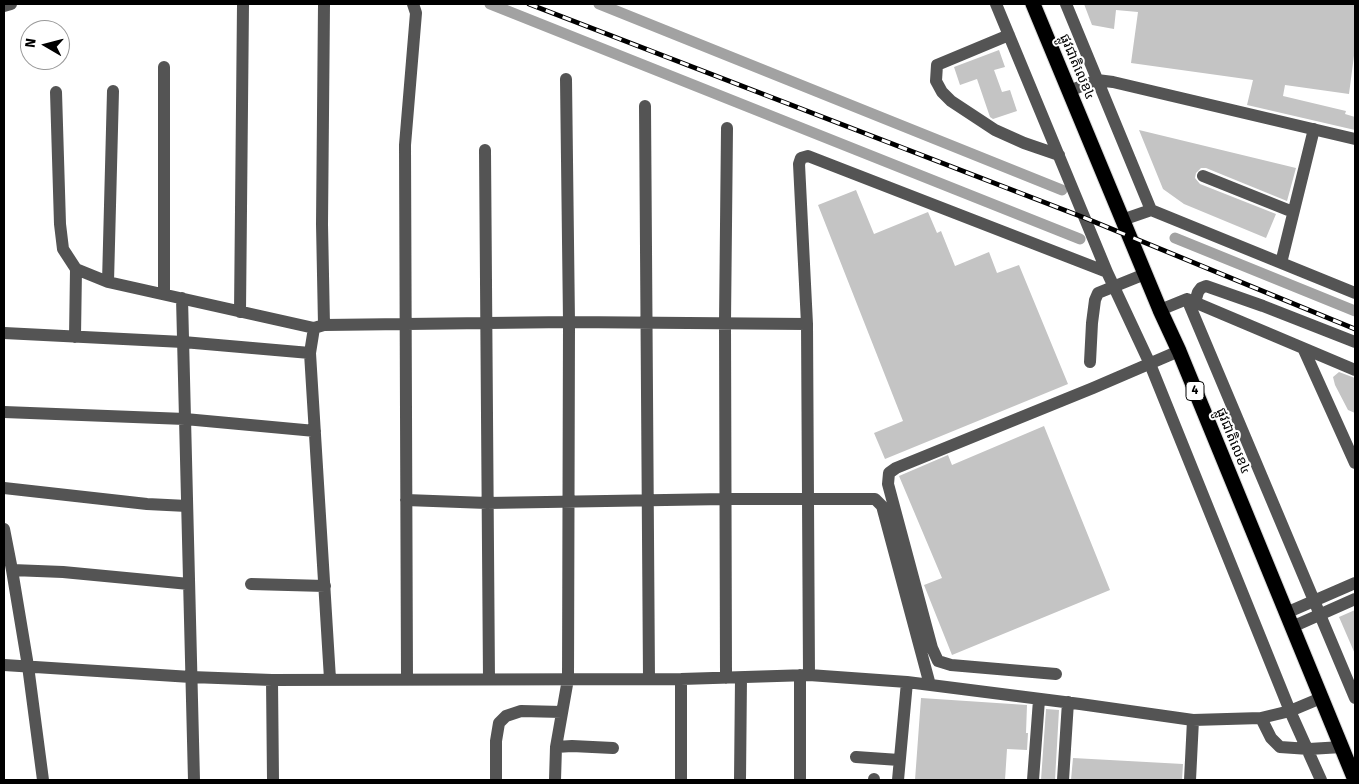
<!DOCTYPE html>
<meta charset="utf-8">
<style>
body{margin:0}
#map{position:relative;width:1359px;height:784px;overflow:hidden;background:#fff;font-family:"Fira Sans",sans-serif}
canvas{display:block}
.frame{position:absolute;inset:0;border:5px solid #000;pointer-events:none}
.north{position:absolute;left:20px;top:20px;width:50px;height:50px;box-sizing:border-box;background:#fff;border:1px solid #999;border-radius:50%;rotate:278deg;font-size:14px;font-weight:700;line-height:20px;text-align:center;color:#000}
.north::after{content:'';display:block;margin:auto;width:18px;height:22px;background:#000;clip-path:polygon(50% 0,100% 100%,50% 72%,0 100%)}
</style>
<div id="map">
<canvas width="1359" height="784"></canvas>
<div class="frame"></div>
<div class="north">N</div>
</div>
<script>
const c = document.querySelector('canvas').getContext('2d');
c.lineJoin = 'round';
const toPath = rows => new Path2D(rows.map(r => 'M' + r).join(''));
function stroke(path, color, width, dash) { c.strokeStyle = color; c.lineWidth = width; c.lineCap = dash ? 'butt' : 'round'; c.setLineDash(dash || []); c.stroke(path); }
function paint(path, color) { c.fillStyle = color; c.fill(path, 'evenodd'); }
function drawText(font, color, halo, rows, align = 'center') {
  c.font = font + ' "Fira Sans","Noto Sans Khmer",sans-serif'; c.lineWidth = 4; c.setLineDash([]); c.textBaseline = 'middle'; c.strokeStyle = halo; c.fillStyle = color; for (const [text, x, y, turn = 0] of rows) {
    c.save(); c.translate(x, y); c.rotate((+turn || 0) * Math.PI / 180); c.textAlign = isNaN(turn) ? turn : align; if (halo) c.strokeText(text, 0, 0); c.fillText(text, 0, 0); c.restore();
  }
}
stroke(toPath([
 [490,4,1080,239],
 [599,4,1062,190],
 [1175,238,1355,311]
]), '#a2a2a2', 11);
paint(toPath([
 [1084,4,1355,4,1355,48,1349,94,1285,85,1283,96,1346,111,1345,114,1355,117,1355,130,1247,105,1253,80,1131,63,1138,12,1116,10,1114,29,1092,25],
 [999,50,1005,67,994,70,1002,92,1010,90,1017,111,993,119,990,117,977,79,960,85,954,67],
 [1139,130,1296,168,1287,201,1206,168,1201,168,1196,173,1195,178,1200,184,1276,214,1266,238,1184,204,1163,189],
 [856,190,874,234,928,212,937,233,941,231,955,266,989,252,997,273,1019,265,1068,384,885,459,874,433,903,421,818,205],
 [1339,372,1355,378,1355,413,1348,410,1335,385,1333,377],
 [1044,426,1110,590,952,655,924,585,942,578,899,476,948,455,952,465],
 [1355,610,1355,654,1339,617],
 [921,698,1027,705,1026,733,1028,733,1027,750,1007,749,1005,780,915,780],
 [1046,709,1059,710,1055,780,1041,780],
 [1073,758,1183,764,1182,780,1071,780]
]), '#c4c4c4');
const highway = toPath([
 [1033,4,1160,310,1179,351,1355,780]
]);
stroke(highway, '#dbdbdb', 17);
stroke(toPath([
 [324,4,322,224,324,325],
 [996,4,1107,272,1150,364,1290,711,1321,780],
 [1066,4,1151,210],
 [4,6,11,4],
 [1009,35,937,65,936,81,942,92,951,101,995,130,1024,143,1059,155],
 [164,67,164,294],
 [1069,91,1097,80,1113,82,1355,139],
 [56,92,60,224,63,249,76,269,75,337],
 [645,106,649,679],
 [485,150,489,679],
 [1203,176,1293,212],
 [1122,220,1151,210,1355,293],
 [1281,263,1314,129],
 [76,269,108,282,314,328,324,325,569,322,807,324],
 [108,282,113,91],
 [182,298,194,780],
 [1187,299,1355,698],
 [1195,302,1198,292,1201,288,1206,286,1263,306,1355,342],
 [1160,310,1187,299,1355,370],
 [240,312,243,4],
 [314,328,310,353,330,679],
 [4,333,183,342,310,353],
 [1304,350,1355,463],
 [1090,362,1092,323,1095,300,1098,293,1145,274],
 [4,412,185,419,315,431],
 [4,488,147,504,187,506],
 [406,500,487,503,725,499,875,499,882,506,930,685],
 [4,529,12,570,28,666,43,780],
 [12,570,63,572,189,584],
 [251,584,325,586],
 [1286,613,1355,583],
 [1292,627,1355,599],
 [4,665,191,677,272,680,681,679,809,675,907,682,1080,704,1193,720,1261,718,1290,711,1321,698],
 [1056,674,951,665,938,661,932,648,888,484,889,473,896,468,1093,388,1179,351],
 [809,675,807,324,799,164,801,158,808,156,1107,272],
 [726,678,725,322,727,128],
 [407,679,405,145,416,13,413,4],
 [681,679,681,780],
 [272,680,273,780],
 [1261,718,1271,738,1280,747,1309,749,1342,747],
 [556,747,572,746,613,748],
 [856,757,899,760],
 [496,780,496,741,499,723,506,716,521,711,562,712],
 [555,780,556,747,568,679,569,322,566,79],
 [740,780,741,678],
 [800,780,800,675],
 [874,780,874,779],
 [898,780,907,682],
 [1033,780,1039,700],
 [1063,780,1068,702],
 [1190,780,1193,720]
]), '#545454', 12);
stroke(highway, '#000', 15);
const rail = toPath([
 [529,4,1085,218,1355,329]
]);
stroke(rail, '#000', 5);
stroke(rail, '#fff', 3, [9]);
for (const [x, y, w] of [
 [1195,391,18]
]) { const box = new Path2D(); box.roundRect(x - w / 2, y - 9.5, w, 19, 4); c.fillStyle = '#fff'; c.fill(box); stroke(box, '#000', 1); }
drawText('bold 12px', '#000', null, [
 ["4",1195,391]
]);
drawText('14px', '#000', '#fff', [
 ["ផ្លូវជាតិលេខ៤",1077,67,67],
 ["ផ្លូវជាតិលេខ៤",1233,441,68]
]);
</script>
